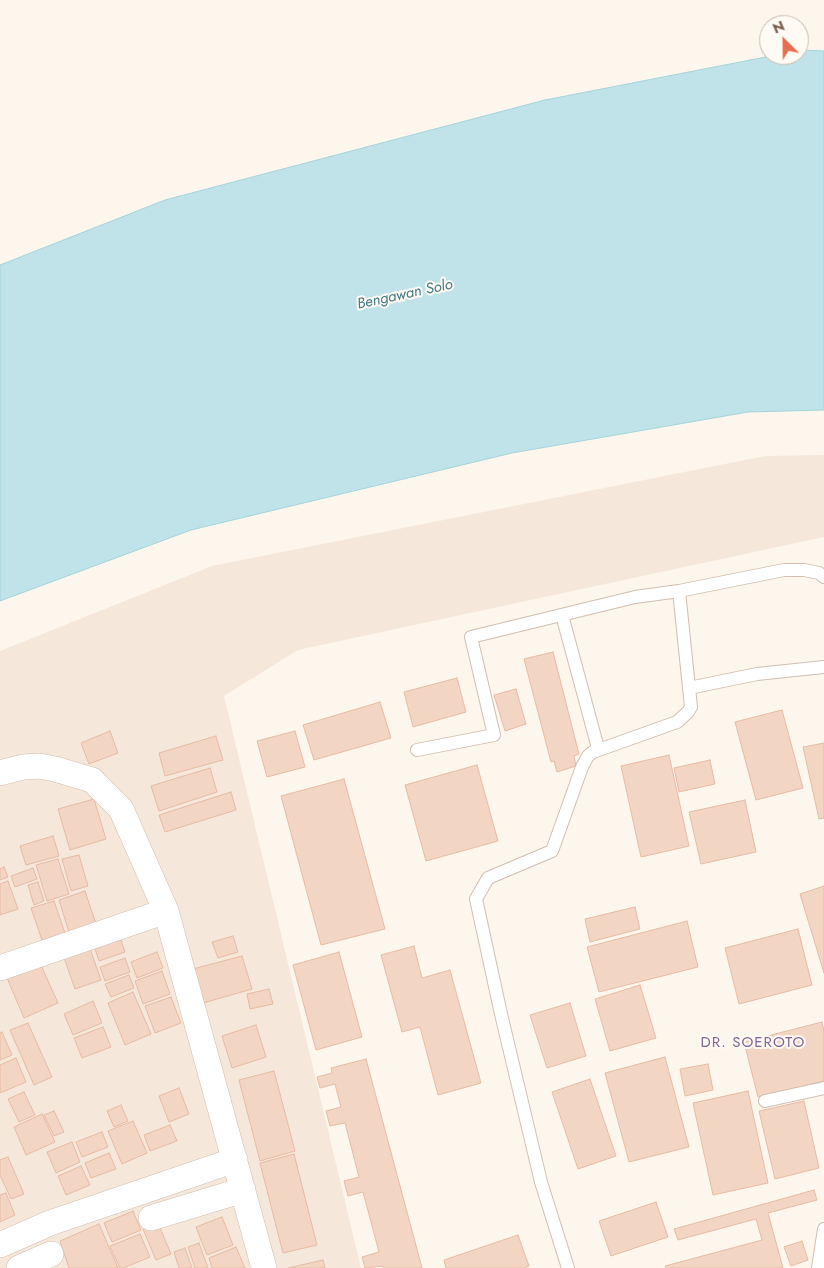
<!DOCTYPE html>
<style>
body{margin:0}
#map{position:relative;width:824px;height:1268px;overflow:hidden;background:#fdf6ec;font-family:Jost,sans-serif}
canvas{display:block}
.north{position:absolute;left:759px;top:15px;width:50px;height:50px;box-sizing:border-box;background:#fffaf3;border:1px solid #cabbb1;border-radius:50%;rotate:337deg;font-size:14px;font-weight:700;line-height:20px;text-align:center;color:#7a5c4d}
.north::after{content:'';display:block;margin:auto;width:18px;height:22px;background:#e76f51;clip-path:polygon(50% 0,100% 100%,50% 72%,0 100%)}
</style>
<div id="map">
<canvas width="824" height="1268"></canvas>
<div class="north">N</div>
</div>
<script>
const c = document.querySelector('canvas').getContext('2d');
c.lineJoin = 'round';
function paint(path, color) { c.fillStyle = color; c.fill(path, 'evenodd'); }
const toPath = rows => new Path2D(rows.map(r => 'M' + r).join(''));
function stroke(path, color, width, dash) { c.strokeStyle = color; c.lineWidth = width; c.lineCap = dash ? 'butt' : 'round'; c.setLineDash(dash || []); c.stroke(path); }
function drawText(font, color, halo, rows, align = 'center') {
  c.font = font + ' Jost,sans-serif'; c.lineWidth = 4; c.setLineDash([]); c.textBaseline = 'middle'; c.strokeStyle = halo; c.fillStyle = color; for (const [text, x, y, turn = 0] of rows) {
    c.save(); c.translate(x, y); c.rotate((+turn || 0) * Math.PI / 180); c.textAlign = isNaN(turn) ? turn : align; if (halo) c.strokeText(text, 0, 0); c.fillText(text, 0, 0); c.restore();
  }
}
paint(toPath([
 [824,455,824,537,298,650,224,696,361,1268,0,1268,0,651,212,566,765,456]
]), '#f5e8da');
const water = toPath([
 [801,50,824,51,824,410,748,412,512,453,191,530,0,601,0,265,165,200,545,100,776,55,799,55,799,51,801,50]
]);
paint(water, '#bfe3e8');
stroke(water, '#a5d3da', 1);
const building = toPath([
 [553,652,579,754,574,756,576,766,557,772,554,761,551,762,524,659,553,652],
 [457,678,466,712,413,727,404,692,457,678],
 [516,689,526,724,505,731,494,695,516,689],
 [380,702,391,738,314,760,303,725,380,702],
 [782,710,803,788,756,800,735,722,782,710],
 [110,731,118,753,89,764,81,743,110,731],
 [295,731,305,767,267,777,257,741,295,731],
 [216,736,223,760,165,776,159,753,216,736],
 [824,743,824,818,819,819,803,747,824,743],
 [669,755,689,846,641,857,621,766,669,755],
 [710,760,715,784,679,792,674,768,710,760],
 [477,765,498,841,426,861,405,785,477,765],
 [210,768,217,792,159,811,151,786,210,768],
 [344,779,385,929,321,945,281,796,344,779],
 [231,792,236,810,165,832,159,815,231,792],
 [94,799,106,839,70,850,58,809,94,799],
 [745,800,756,852,701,864,689,812,745,800],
 [53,836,59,856,26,865,20,846,53,836],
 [79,855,88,886,71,891,62,859,79,855],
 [58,859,69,894,47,901,36,865,58,859],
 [4,867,8,877,0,880,0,869,4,867],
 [33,868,37,879,15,887,11,876,33,868],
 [8,881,18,909,0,915,0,884,8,881],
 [38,882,44,901,34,905,28,885,38,882],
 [824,886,824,973,800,894,824,886],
 [85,891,96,924,69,932,59,900,85,891],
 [54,901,65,933,42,940,31,908,54,901],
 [635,907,640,929,590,942,585,919,635,907],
 [687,921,698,967,599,992,587,947,687,921],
 [798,929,812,985,739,1004,725,948,798,929],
 [119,934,125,952,99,961,93,943,119,934],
 [233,936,238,952,218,958,212,942,233,936],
 [88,943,101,980,75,989,62,952,88,943],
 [414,946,422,978,450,970,481,1083,438,1095,420,1027,402,1032,381,955,414,946],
 [157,952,163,968,137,978,131,962,157,952],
 [339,952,362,1037,316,1050,293,965,339,952],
 [242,956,252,989,203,1003,193,969,242,956],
 [125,958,130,972,105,981,100,967,125,958],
 [40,963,58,1003,24,1018,7,978,40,963],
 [162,971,170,994,143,1004,135,981,162,971],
 [129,975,134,988,111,997,105,984,129,975],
 [640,985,656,1038,610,1051,595,999,640,985],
 [269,989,273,1004,250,1009,247,994,269,989],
 [133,992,151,1034,125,1045,108,1003,133,992],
 [171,997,181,1023,155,1033,145,1006,171,997],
 [93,1001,102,1023,73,1035,64,1014,93,1001],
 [570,1003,586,1056,547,1068,530,1015,570,1003],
 [822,1022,824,1031,824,1081,758,1097,744,1042,822,1022],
 [28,1023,52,1077,34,1085,10,1030,28,1023],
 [256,1025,266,1057,232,1068,222,1036,256,1025],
 [103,1027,111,1047,82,1058,74,1038,103,1027],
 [2,1032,12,1055,0,1060,0,1033,2,1032],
 [665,1057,689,1147,629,1162,605,1073,665,1057],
 [16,1058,26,1082,0,1093,0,1065,16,1058],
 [366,1059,422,1268,383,1268,383,1266,365,1268,362,1257,379,1252,363,1192,348,1196,344,1181,359,1177,345,1123,330,1126,326,1111,341,1107,335,1084,320,1088,317,1077,332,1073,331,1068,366,1059],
 [708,1064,713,1090,685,1096,680,1069,708,1064],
 [274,1071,295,1151,260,1161,239,1080,274,1071],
 [590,1079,616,1156,578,1169,552,1092,590,1079],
 [179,1088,189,1114,169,1122,159,1096,179,1088],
 [748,1091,768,1183,713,1195,693,1103,748,1091],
 [24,1092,35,1115,19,1122,8,1099,24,1092],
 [804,1101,819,1168,775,1179,759,1111,804,1101],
 [121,1105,128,1121,114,1127,107,1111,121,1105],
 [54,1111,64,1132,54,1136,44,1115,54,1111],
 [42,1114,55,1142,26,1155,14,1127,42,1114],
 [133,1121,147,1153,122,1164,108,1131,133,1121],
 [170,1125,177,1141,150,1151,144,1135,170,1125],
 [102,1132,108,1147,82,1157,76,1142,102,1132],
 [72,1142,80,1162,56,1173,47,1152,72,1142],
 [109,1153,116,1169,91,1178,85,1163,109,1153],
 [294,1154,317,1245,283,1253,260,1163,294,1154],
 [8,1157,24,1194,11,1199,0,1175,0,1160,8,1157],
 [81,1166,90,1185,66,1195,58,1176,81,1166],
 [814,1190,817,1200,768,1213,783,1268,666,1268,665,1266,762,1240,756,1219,678,1240,674,1229,814,1190],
 [6,1193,15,1215,0,1222,0,1195,6,1193],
 [656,1202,668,1237,611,1256,599,1221,656,1202],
 [133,1211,141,1230,112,1242,104,1223,133,1211],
 [222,1217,233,1245,207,1255,196,1227,222,1217],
 [158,1223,171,1254,156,1260,143,1229,158,1223],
 [99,1224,118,1268,69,1268,60,1241,99,1224],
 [140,1234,150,1257,123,1268,120,1268,110,1246,140,1234],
 [518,1235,529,1266,524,1268,446,1268,444,1260,518,1235],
 [802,1241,808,1260,791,1266,784,1247,802,1241],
 [199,1243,208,1268,195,1268,188,1247,199,1243],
 [236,1247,245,1268,212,1268,209,1258,236,1247],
 [185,1248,192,1268,179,1268,174,1252,185,1248],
 [323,1260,325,1268,288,1268,323,1260]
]);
paint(building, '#f3d5c3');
stroke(building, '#e6bba3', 1);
const lane = toPath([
 [562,615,598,748],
 [689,688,757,674,824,667],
 [417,750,494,735,471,637,635,597,679,591,784,570,804,570,819,573,824,577],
 [765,1101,824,1088],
 [568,1268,541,1182,501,1014,476,899,488,878,552,851,582,767,588,756,593,752,677,722,688,712,691,707,679,591],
 [818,1268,824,1229]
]);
const street = toPath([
 [0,773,23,767,39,766,55,769,92,780,121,809,166,911,264,1268],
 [0,968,166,911],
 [151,1218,243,1190],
 [0,1245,50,1223,235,1160],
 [19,1268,51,1254]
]);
stroke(lane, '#d1beb0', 14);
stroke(street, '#d1beb0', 26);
stroke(lane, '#fff', 12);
stroke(street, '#fff', 25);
drawText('italic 15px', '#437c86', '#fffaf3', [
 ["Bengawan Solo",405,295,-12]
]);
c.letterSpacing = '1px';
drawText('15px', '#846695', '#fffaf3', [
 ["DR. SOEROTO",753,1043]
]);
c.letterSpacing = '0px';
</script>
